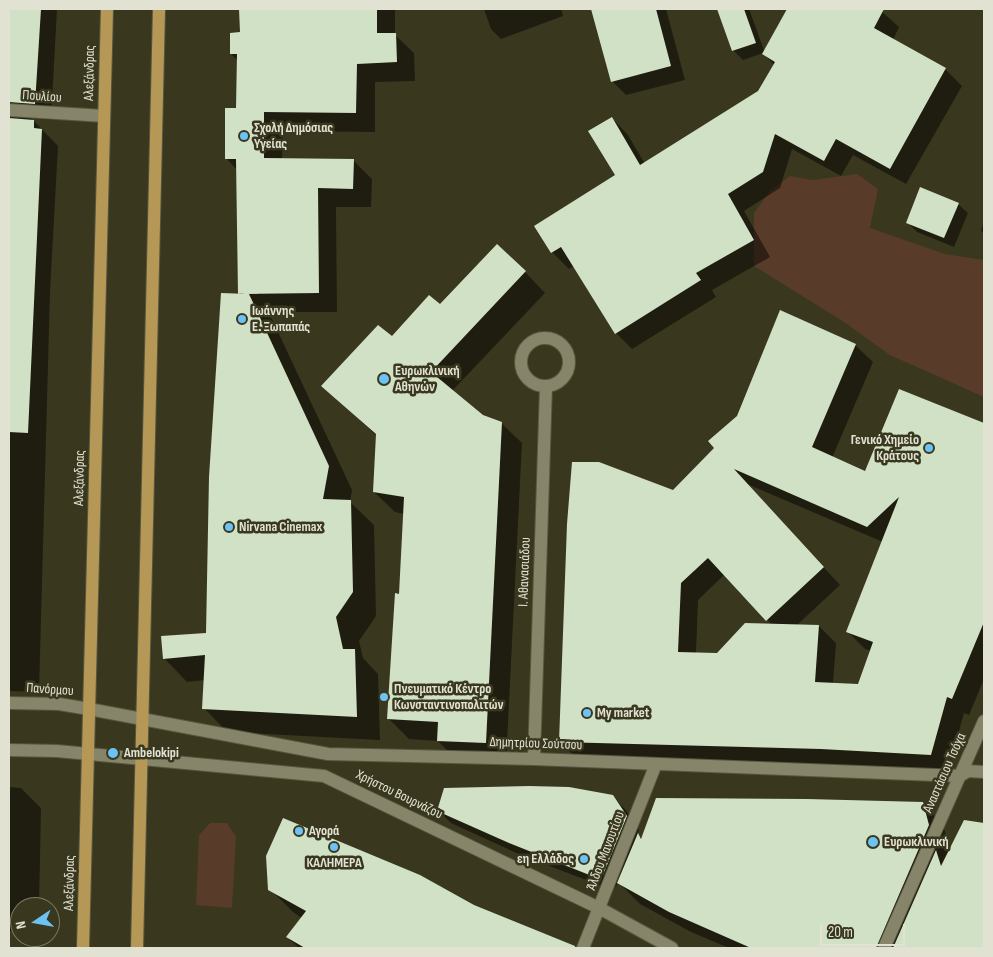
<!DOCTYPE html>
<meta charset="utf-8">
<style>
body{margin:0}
#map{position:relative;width:993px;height:957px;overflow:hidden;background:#39381f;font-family:"Sofia Sans Condensed",sans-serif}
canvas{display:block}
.frame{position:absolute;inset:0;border:10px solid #e2e2d3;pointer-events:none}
.north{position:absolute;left:10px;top:897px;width:50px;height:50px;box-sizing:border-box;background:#39381f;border:1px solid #7d7c67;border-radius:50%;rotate:258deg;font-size:14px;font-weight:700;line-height:20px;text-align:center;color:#e2e2d3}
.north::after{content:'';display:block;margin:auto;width:18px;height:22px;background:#6dc2f3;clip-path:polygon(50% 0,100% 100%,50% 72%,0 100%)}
.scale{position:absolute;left:820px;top:924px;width:85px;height:22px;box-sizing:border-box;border:2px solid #e2e2d3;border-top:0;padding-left:6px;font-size:15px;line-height:18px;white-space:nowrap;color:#e2e2d3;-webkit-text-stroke:4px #39381f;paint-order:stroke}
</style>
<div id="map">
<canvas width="993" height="957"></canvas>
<div class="frame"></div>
<div class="north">N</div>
<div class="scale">20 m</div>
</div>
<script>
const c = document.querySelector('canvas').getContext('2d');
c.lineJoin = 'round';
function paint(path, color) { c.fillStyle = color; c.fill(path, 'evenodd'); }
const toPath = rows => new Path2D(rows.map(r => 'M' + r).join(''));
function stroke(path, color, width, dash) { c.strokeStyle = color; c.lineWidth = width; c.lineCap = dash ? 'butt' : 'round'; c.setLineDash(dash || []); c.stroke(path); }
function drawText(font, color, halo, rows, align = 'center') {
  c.font = font + ' "Sofia Sans Condensed",sans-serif'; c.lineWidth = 5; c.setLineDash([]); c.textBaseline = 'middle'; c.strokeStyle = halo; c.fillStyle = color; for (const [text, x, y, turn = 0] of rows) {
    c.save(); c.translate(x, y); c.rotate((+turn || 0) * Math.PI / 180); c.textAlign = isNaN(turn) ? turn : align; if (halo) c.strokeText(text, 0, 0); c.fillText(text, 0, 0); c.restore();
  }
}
paint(toPath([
 [857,174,878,189,870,228,945,254,984,260,984,397,890,355,844,322,754,266,754,213,769,192,790,176,813,180],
 [210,823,227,823,236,837,232,908,196,905,199,835]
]), '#583b28');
paint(toPath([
 [9,9,57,9,51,120,31,118,58,146,50,292,39,692,9,691],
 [240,9,395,9,395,35,414,53,415,81,375,82,375,132,283,131,282,159,353,160,372,179,371,207,336,207,337,312,265,312,272,319,352,490,350,502,374,525,376,616,359,641,363,658,378,674,380,740,227,732,204,708,205,680,187,682,164,658,207,634,239,295,237,170,226,158,238,110,238,61,231,54,241,34],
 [484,9,561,9,563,16,501,39,491,29],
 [592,9,666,9,685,80,626,95,612,81],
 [719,9,749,9,765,53,789,9,837,9,850,16,854,9,879,9,899,27,893,40,945,69,962,86,906,184,853,155,841,176,792,149,780,188,744,211,770,257,712,290,716,297,632,349,616,333,574,266,569,269,552,252,536,227,616,176,612,118,628,135,645,164,759,92,774,65,763,53,743,60,733,50],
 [958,204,968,213,954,247,917,232,907,222],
 [984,221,984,234,981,230],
 [525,272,545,293,452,391,482,416,501,423,522,443,506,763,458,761,438,741,409,739,389,719,400,595,404,514,395,512,374,492,377,436,323,386,440,306],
 [855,345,873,362,832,458,866,473,899,391,984,425,984,679,969,715,964,713,948,771,577,759,560,742,673,491],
 [747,484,883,542,848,632,865,649,871,651,859,685,833,684,836,643,819,626,797,625,840,585],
 [725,574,772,625,718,654,696,653,698,600],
 [9,787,21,788,41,808,39,907,20,907,20,931,9,931],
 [612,796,625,809,639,830,637,834,643,839,922,803,943,825,950,849,964,821,984,824,984,948,729,948,691,932,640,904,618,882,616,887,612,884,610,889,523,856,451,823,438,810],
 [270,889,496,929,485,948,299,948,287,937,302,918,293,912],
 [505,919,575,947,576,948,493,948]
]), '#0007');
paint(toPath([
 [9,9,41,9,35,104,9,102],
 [239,9,377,9,377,33,396,33,397,62,357,64,356,113,264,112,264,158,354,159,353,189,318,188,319,293,238,294,236,159,225,159,225,108,236,108,237,54,230,54,230,33,240,32],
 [591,9,656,9,671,66,611,82],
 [717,9,744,9,756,43,732,51],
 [787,9,884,9,874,28,946,68,890,169,836,139,824,161,775,134,763,172,728,194,754,240,696,273,701,280,615,334,561,247,551,253,534,226,615,175,588,131,612,117,640,165,758,91,775,62,762,54],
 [9,118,34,120,34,128,42,129,28,433,9,432],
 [920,187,959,203,944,238,906,223],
 [497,244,526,271,431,372,483,415,502,422,486,743,437,741,438,722,387,719,395,593,399,594,404,497,373,492,376,434,321,386,378,325,392,336,429,295,440,304],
 [221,293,249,294,329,466,323,499,351,500,353,592,336,617,343,649,355,649,357,717,202,709,205,655,163,659,161,636,206,633,209,477],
 [780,310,856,344,812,447,865,471,899,389,984,423,984,622,952,699,947,697,931,755,821,749,559,742,567,524,572,462,599,462,673,490,714,448,708,441,737,416],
 [734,469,867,527,899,497,846,632,873,642,858,684,815,682,819,625,745,623,717,653,678,652,681,583,708,558,766,621,824,567],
 [529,786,569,787,613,795,627,816,603,875,599,873,597,878,509,843,437,811,444,788],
 [656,798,807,799,923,802,929,825,876,948,751,948,669,912,617,883,638,833,641,839],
 [283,818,420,875,474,905,575,946,575,948,305,948,286,937,306,911,268,890,266,856],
 [964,820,984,823,984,948,893,948,936,850,941,866]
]), '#d1e1c5');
const minor = toPath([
 [9,110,104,116],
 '521 362a24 24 0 1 1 48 0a24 24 0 1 1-48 0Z',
 [534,759,546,386],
 [583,948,656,764]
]);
const tertiary = toPath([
 [9,703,59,704,89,709,328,754,534,759,960,776,968,771,984,772],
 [9,750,57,751,324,776,599,908,672,948],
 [884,948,984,721]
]);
const primary = toPath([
 [83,948,107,9],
 [137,948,159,9]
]);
stroke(minor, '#57563f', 14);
stroke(tertiary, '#57563f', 14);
stroke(primary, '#57563f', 14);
stroke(minor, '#868569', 12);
stroke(tertiary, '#868569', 12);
stroke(primary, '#b69856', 12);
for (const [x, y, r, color] of [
 [244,136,5,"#6dc2f3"],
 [242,319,5,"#6dc2f3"],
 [384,379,6,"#6dc2f3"],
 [929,448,5,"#6dc2f3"],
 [229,527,5,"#6dc2f3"],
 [384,697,5,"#6dc2f3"],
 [587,713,5,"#6dc2f3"],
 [113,753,6,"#6dc2f3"],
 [299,831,5,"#6dc2f3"],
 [873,842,6,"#6dc2f3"],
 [334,847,5,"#6dc2f3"],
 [584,859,5,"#6dc2f3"]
]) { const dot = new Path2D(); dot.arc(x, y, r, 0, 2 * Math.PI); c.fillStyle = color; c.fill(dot); stroke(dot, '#39381f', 2); }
drawText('14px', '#e2e2d3', '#39381f', [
 ["Αλεξάνδρας",90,73,-89],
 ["Πουλίου",42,97,4],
 ["Αλεξάνδρας",80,478,-89],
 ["Ι. Αθανασιάδου",525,572,-88],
 ["Πανόρμου",50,690,4],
 ["Δημητρίου Σούτσου",536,744,2],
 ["Αναστάσιου Τσόχα",945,773,-66],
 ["Χρήστου Βουρνάζου",399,795,26],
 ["Άλδου Μανουτίου",606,851,-69],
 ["Αλεξάνδρας",70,883,-89]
]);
drawText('bold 14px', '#e2e2d3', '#39381f', [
 ["Σχολή Δημόσιας",254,128],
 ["Υγείας",254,144],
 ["Ιωάννης",252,311],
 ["Ε. Ξωπαπάς",252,327],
 ["Ευρωκλινική",395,371],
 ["Αθηνών",395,387],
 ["Γενικό Χημείο",919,440,"right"],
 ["Κράτους",919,456,"right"],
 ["Nirvana Cinemax",239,527],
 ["Πνευματικό Κέντρο",394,689],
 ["Κωνσταντινοπολιτών",394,705],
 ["My market",597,713],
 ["Ambelokipi",124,753],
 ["Αγορά",309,831],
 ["Ευρωκλινική",884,842],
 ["εη Ελλάδος",574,859,"right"],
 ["ΚΑΛΗΜΕΡΑ",334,863,"center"]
], 'left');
</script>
